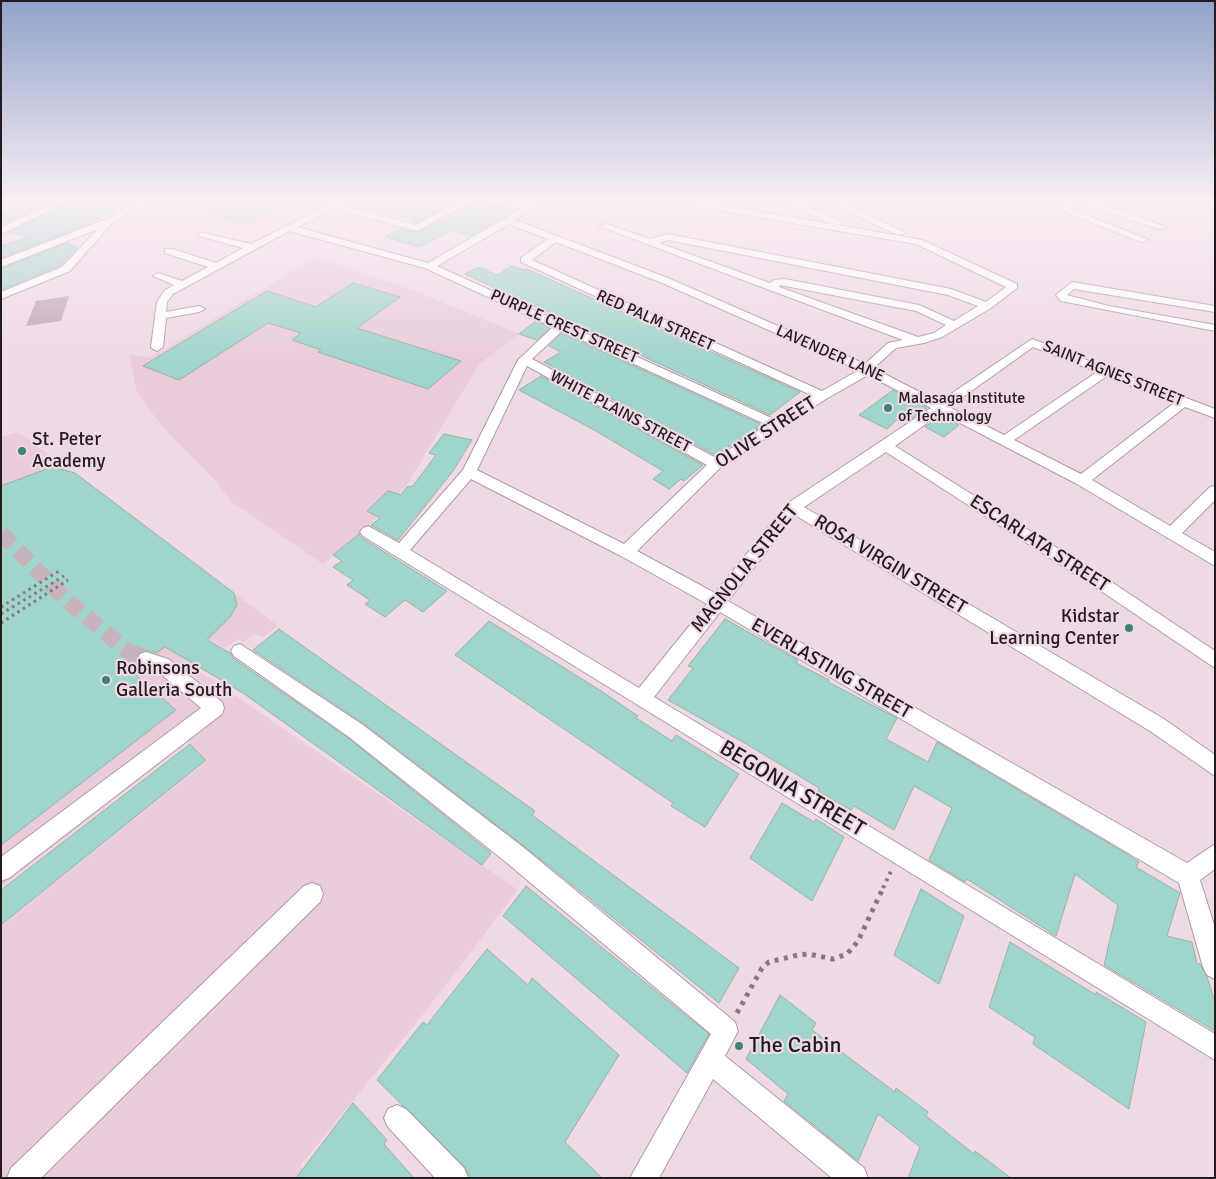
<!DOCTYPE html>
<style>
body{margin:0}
#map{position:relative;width:1216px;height:1179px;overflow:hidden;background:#efd9e5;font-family:Signika,sans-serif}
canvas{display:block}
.frame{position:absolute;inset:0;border:2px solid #231b1f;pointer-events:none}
</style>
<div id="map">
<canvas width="1216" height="1179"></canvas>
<div class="frame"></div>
</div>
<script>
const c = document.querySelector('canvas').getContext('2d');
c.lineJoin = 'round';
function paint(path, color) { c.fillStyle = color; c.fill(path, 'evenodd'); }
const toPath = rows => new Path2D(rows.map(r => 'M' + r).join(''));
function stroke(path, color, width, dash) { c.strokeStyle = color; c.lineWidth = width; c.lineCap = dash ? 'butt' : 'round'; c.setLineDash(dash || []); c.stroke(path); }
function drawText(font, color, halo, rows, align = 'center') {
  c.font = font + ' Signika,sans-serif'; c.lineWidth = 4.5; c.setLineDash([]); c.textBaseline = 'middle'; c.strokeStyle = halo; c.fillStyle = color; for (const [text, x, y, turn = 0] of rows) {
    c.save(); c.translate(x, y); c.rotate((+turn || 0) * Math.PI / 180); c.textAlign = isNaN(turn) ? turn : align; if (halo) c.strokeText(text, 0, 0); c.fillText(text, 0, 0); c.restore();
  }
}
paint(toPath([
 [223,198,314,198,240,230,204,214],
 [315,257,412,290,520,334,479,364,406,486,373,521,323,564,233,503,213,478,165,430,137,393,129,354,150,358],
 [18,432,278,626,264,637,255,634,244,642,239,639,224,648,205,638,182,659,518,890,424,1013,300,1166,310,1178,1,1178,1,927,208,760,189,741,1,887,1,437]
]), '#e9cbdb');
paint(toPath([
 [69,296,61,321,26,326,36,301]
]), '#c0a6b4');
const building = toPath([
 [35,198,60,198,9,221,1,219,1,214,35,198],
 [78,198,140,198,80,227,1,258,1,246,29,237,9,232,78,198],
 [226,198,297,198,242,224,206,211,226,198],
 [356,198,461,198,416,223,411,222,415,219,349,203,356,198],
 [476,201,514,211,471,236,452,230,419,247,386,237,400,229,418,233,476,201],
 [67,243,77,248,61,265,1,290,1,269,67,243],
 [512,266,524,270,527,269,800,392,770,415,465,274,479,267,497,275,512,266],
 [353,283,400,297,357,328,461,361,428,389,318,352,321,350,292,340,301,333,268,323,179,380,143,366,267,291,316,307,353,283],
 [536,321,550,328,537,340,519,334,536,321],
 [562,333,760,424,756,428,758,429,715,455,544,362,561,352,549,346,562,333],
 [541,376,703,465,684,481,681,479,669,489,653,479,663,471,596,431,519,390,541,376],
 [893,390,927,408,911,419,902,415,887,429,859,415,893,390],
 [941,415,959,425,944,437,925,427,941,415],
 [444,434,472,440,453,471,398,540,371,525,380,518,367,511,388,491,401,495,407,487,413,486,436,455,429,453,444,434],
 [52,467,75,473,234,593,237,605,230,617,207,640,230,653,233,658,348,738,491,853,482,865,243,693,165,647,156,653,147,650,139,652,135,658,139,665,131,671,176,710,1,845,1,486,52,467],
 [359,534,362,538,447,591,423,612,405,600,385,617,365,604,370,600,347,585,353,580,333,567,342,561,333,555,359,534],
 [725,619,798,660,796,663,829,680,828,682,897,718,886,739,928,762,937,742,1125,853,1139,862,1136,867,1180,893,1167,936,1192,942,1197,964,1200,964,1207,977,1215,1002,1215,1031,1104,965,1118,905,1075,874,1056,936,967,879,965,882,929,860,952,808,914,786,894,830,854,806,851,810,818,791,819,788,748,745,668,700,693,668,688,666,725,619],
 [489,621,598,689,638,716,636,718,672,741,676,735,739,774,705,827,671,806,673,803,455,655,489,621],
 [279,629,535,811,532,815,739,968,719,1003,524,846,364,724,253,650,279,629],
 [190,744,206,760,1,925,1,890,190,744],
 [782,803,814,822,816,819,844,837,812,901,750,858,782,803],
 [526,886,709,1034,687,1073,503,916,526,886],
 [921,889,964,916,939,984,894,955,921,889],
 [1010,942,1096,995,1096,992,1146,1022,1129,1109,1033,1044,1035,1037,989,1007,1010,942],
 [487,949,528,985,532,978,619,1055,565,1142,602,1178,470,1178,465,1167,377,1080,423,1022,427,1025,487,949],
 [780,995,816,1023,812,1030,895,1092,896,1088,928,1112,926,1116,974,1154,975,1151,1011,1178,908,1178,920,1147,878,1114,858,1161,784,1101,788,1094,746,1059,780,995],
 [353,1103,387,1140,384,1144,414,1178,296,1178,353,1103]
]);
paint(building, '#9fd5cb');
stroke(building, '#98b1ac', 1);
stroke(toPath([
 [1,533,64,598,131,654]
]), '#c6b3bd', 16, [16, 8]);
stroke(toPath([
 [127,653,146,659]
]), '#c6b3bd', 19, [19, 10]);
const minor = toPath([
 [65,198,76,198,1,234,1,227,65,198],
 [145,198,156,198,112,223,70,271,1,299,1,292,62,267,98,229,1,267,1,260,109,218,145,198],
 [343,198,354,198,342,205,416,225,465,198,493,198,528,205,540,198,551,198,515,220,668,278,865,364,888,343,903,340,599,226,607,224,650,239,668,234,951,289,986,302,1006,287,916,244,680,204,669,198,681,198,831,224,782,200,760,201,756,198,791,198,839,221,841,223,838,225,922,240,1017,284,1017,288,991,308,942,337,924,343,896,348,876,366,875,369,939,402,1032,339,1215,409,1215,418,1185,407,1092,480,1170,526,1210,487,1215,486,1215,500,1182,533,1215,552,1215,566,1077,484,941,413,895,446,1113,583,1215,651,1215,668,1101,591,886,452,804,507,1164,719,1215,755,1215,776,1150,731,795,515,728,601,1187,863,1215,844,1215,869,1200,880,1215,928,1215,979,1207,975,1203,967,1179,883,720,612,654,697,1215,1034,1215,1060,363,536,360,532,363,528,368,526,399,543,463,470,518,360,553,327,425,268,289,231,173,294,167,302,166,312,199,306,205,309,199,312,166,318,163,347,157,351,153,349,151,347,157,302,165,290,174,285,153,276,158,273,182,281,208,267,165,253,165,249,173,249,216,263,243,248,199,236,199,232,251,244,343,198],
 [476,199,521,209,428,263,297,227,335,209,417,231,476,199],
 [509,224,548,239,521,258,521,262,813,396,776,420,437,266,509,224],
 [668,240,948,295,978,306,954,321,919,305,785,279,774,280,770,283,659,243,668,240],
 [556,242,660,282,859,370,822,391,532,260,556,242],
 [780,285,916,311,946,325,934,333,918,337,779,287,780,285],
 [562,331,767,425,716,458,532,359,562,331],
 [1033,347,1097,372,1004,435,949,407,1033,347],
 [527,366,707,465,624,544,477,470,527,366],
 [868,375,931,408,788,503,715,593,637,551,721,467,826,399,868,375],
 [1107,376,1174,403,1081,474,1014,440,1107,376],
 [471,479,621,556,707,604,639,688,410,550,471,479],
 [1070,198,1083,198,1167,227,1159,229,1077,202,1069,208,1149,240,1141,242,1059,210,1059,206,1070,198],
 [839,204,845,204,906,233,898,235,839,208,839,204],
 [1072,282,1215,306,1215,312,1074,289,1067,295,1109,306,1215,325,1215,331,1061,301,1056,295,1072,282],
 [240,644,363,725,523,847,735,1022,738,1031,725,1056,864,1168,868,1178,832,1178,713,1079,659,1178,630,1178,711,1034,507,863,349,737,234,656,231,651,234,646,240,644],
 [146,652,168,659,222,702,224,708,222,714,9,878,1,881,1,857,201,708,156,670,140,664,137,659,140,654,146,652],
 [312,883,320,886,323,894,320,902,41,1178,7,1178,11,1168,304,886,312,883],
 [397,1105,406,1109,464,1168,468,1178,435,1178,388,1127,384,1118,388,1109,397,1105]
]);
stroke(minor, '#af9aa5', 2);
stroke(toPath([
 [1,607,59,571],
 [1,614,64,576],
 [1,623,68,580]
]), '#887981', 3, [2.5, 4]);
stroke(toPath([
 [883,888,892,869]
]), '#887981', 4, [3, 4.5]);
stroke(toPath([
 [737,1013,762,968,769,962,798,955,808,954,833,959,847,954,858,941,884,886]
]), '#887981', 5, [4, 5.5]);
paint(minor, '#fff');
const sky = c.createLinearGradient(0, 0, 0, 363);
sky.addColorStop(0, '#91a2ca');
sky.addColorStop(0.55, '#f8eef3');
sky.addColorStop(1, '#f8eef300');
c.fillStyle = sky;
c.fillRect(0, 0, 1216, 363);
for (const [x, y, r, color] of [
 [888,408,5,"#3e8276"],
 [22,451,5,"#3e8276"],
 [1129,628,5,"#3e8276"],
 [106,680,5,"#3e8276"],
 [739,1046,5,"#3e8276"]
]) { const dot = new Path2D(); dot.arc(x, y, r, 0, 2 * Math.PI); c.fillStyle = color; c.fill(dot); stroke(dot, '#efd9e5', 2); }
drawText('16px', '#231b1f', '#efd9e5', [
 ["RED PALM STREET",655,321,24],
 ["PURPLE CREST STREET",564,327,24],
 ["LAVENDER LANE",830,354,24],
 ["SAINT AGNES STREET",1113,374,22],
 ["WHITE PLAINS STREET",620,412,28]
]);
drawText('16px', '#231b1f', '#efd9e5', [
 ["Malasaga Institute",898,399],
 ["of Technology",898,417]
], 'left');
drawText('19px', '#231b1f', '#efd9e5', [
 ["OLIVE STREET",766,433,-33],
 ["ESCARLATA STREET",1039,544,33],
 ["ROSA VIRGIN STREET",890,565,31],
 ["MAGNOLIA STREET",745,569,-51],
 ["EVERLASTING STREET",831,669,30]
]);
drawText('19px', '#231b1f', '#efd9e5', [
 ["St. Peter",32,440],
 ["Academy",32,462],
 ["Kidstar",1119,617,"right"],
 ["Learning Center",1119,639,"right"],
 ["Robinsons",116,669],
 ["Galleria South",116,691]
], 'left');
drawText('22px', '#231b1f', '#efd9e5', [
 ["BEGONIA STREET",792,789,31]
]);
drawText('22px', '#231b1f', '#efd9e5', [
 ["The Cabin",749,1046]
], 'left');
</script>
